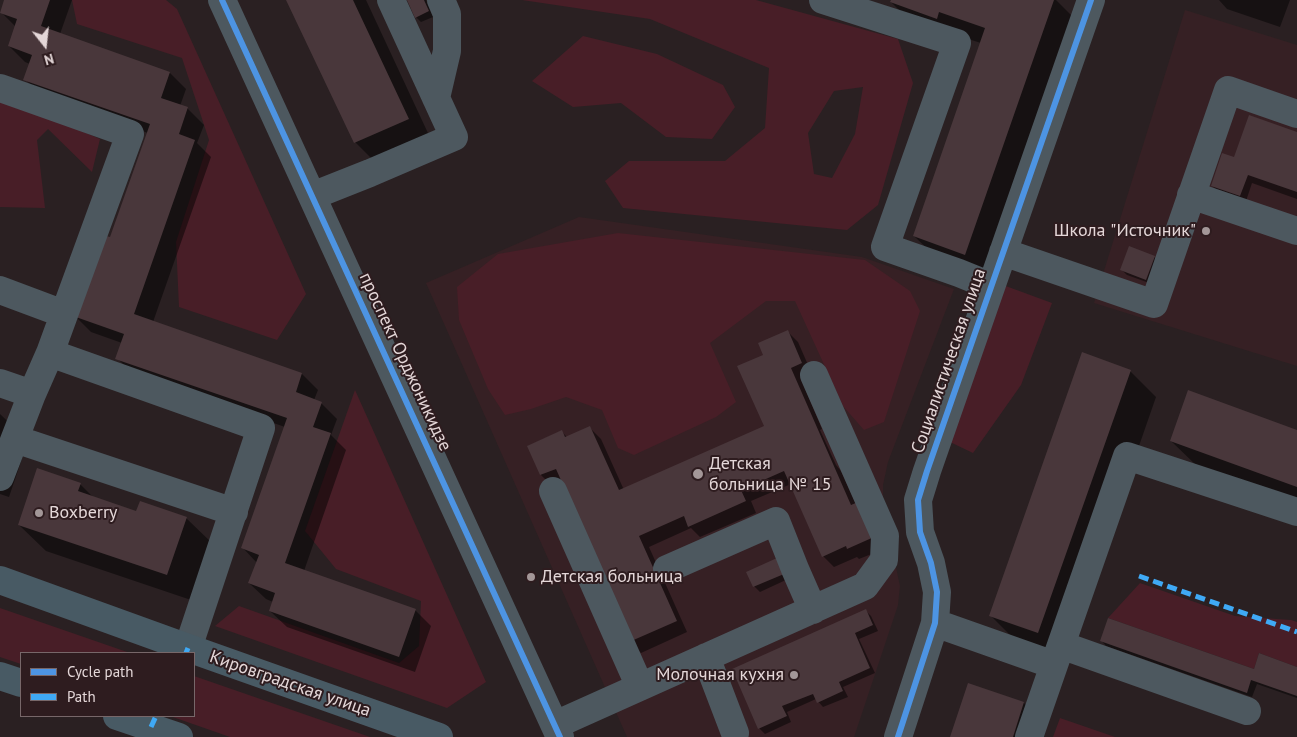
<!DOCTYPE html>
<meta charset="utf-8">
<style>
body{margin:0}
#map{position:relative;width:1297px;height:737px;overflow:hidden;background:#2a2022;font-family:"PT Sans",sans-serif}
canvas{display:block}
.legend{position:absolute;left:20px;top:652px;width:175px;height:65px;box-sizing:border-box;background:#2e1c1f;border:1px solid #776769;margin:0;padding:6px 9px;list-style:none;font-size:15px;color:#e4d7d8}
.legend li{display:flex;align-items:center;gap:10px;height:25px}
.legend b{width:25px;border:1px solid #776769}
.north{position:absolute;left:20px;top:20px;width:50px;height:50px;-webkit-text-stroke:4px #2e1c1f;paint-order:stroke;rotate:164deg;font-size:14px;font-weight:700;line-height:20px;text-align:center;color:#e4d7d8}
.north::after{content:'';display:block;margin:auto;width:18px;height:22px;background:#e4d7d8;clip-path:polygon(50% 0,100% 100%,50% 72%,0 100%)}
</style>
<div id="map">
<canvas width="1297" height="737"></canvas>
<ul class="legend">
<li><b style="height:6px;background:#4d94e3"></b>Cycle path</li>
<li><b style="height:6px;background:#3fa9f5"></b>Path</li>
</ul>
<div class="north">N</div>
</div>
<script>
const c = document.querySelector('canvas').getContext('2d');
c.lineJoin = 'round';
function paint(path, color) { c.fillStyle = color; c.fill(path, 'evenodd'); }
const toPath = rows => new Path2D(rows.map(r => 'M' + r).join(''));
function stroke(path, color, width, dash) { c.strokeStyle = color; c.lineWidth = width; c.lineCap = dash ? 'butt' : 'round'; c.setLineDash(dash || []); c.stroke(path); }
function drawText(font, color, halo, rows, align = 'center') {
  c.font = font + ' "PT Sans",sans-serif'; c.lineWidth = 4; c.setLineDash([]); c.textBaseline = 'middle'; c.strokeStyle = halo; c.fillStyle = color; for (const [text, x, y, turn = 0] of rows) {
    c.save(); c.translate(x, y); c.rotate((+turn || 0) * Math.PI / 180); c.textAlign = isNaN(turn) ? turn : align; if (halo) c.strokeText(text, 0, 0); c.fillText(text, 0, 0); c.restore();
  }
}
paint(toPath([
 [1185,10,1297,45,1297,366,1094,303],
 [579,217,862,257,954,289,888,462,883,485,883,507,900,586,898,605,854,737,627,737,426,283]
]), '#362024');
paint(toPath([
 [72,0,166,0,177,9,306,294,277,340,179,307,176,242,209,140,182,58,77,24],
 [522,0,756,0,898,39,913,83,878,205,847,230,623,208,605,181,629,161,725,161,765,128,769,68,650,19],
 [863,87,855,134,832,178,814,174,808,133,834,91],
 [583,36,657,54,723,85,735,107,712,139,666,137,621,103,573,107,532,81],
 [0,95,100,139,92,172,48,129,37,140,45,208,0,207],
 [618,233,865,260,910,291,920,311,884,422,864,430,843,406,795,301,766,301,710,343,736,402,716,417,634,455,618,448,602,410,566,397,531,409,505,415,488,389,459,320,457,287,498,254],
 [1003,285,1052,303,1021,385,973,453,950,442],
 [355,390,486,682,447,708,215,626,239,606,399,663,419,646,421,601,336,569,305,531],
 [1140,583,1235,616,1291,620,1297,622,1297,667,1259,653,1254,669,1108,618],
 [0,608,130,653,21,653,21,664,0,657],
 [194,676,370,737,230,737,170,716,194,716],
 [1060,718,1115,737,1053,737]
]), '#481e27');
paint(toPath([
 [5,0,72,0,60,34,170,73,186,89,180,106,187,108,204,125,197,143,211,157,153,322,302,374,318,390,314,400,321,403,337,419,331,435,346,450,304,571,415,610,431,626,415,672,287,627,270,611,273,602,266,599,249,583,257,563,243,548,285,427,133,374,117,358,122,343,91,332,75,316,111,239,148,133,41,95,25,79,30,64,25,62,9,46,16,27,1,12],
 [287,0,366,0,434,146,382,169,355,142],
 [408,0,426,0,433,17,421,22,416,17],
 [892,0,1056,0,1081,25,992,280,941,262,914,236,981,43,965,38,918,29,891,2],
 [1219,0,1290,0,1280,27,1227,9],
 [1297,133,1297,199,1252,183,1246,201,1218,191,1212,186],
 [1154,257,1160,262,1152,284,1127,275,1122,270],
 [787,331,798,342,812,374,801,379,822,429,820,430,836,465,841,471,856,504,884,549,859,559,857,557,834,567,823,556,791,484,751,501,756,513,700,537,691,528,649,547,687,632,641,653,630,642,552,486,541,475,528,446,561,431,568,438,590,428,601,439,624,490,766,427,764,356],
 [1130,371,1156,397,1065,659,1017,642,991,616],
 [0,414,28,441,9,497,0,494],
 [1297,431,1297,503,1198,467,1171,441],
 [80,484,93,497,137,512,186,518,213,544,194,601,46,551,19,525],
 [777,560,788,579,760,592,754,586],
 [866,611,871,616,878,631,859,639,875,673,843,687,848,697,823,707,816,699,787,712,791,722,765,734,759,728],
 [1101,640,1254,671,1297,668,1297,698,1257,684,1252,697,1106,646],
 [969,685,1024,703,1040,719,1034,737,951,737]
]), '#0007');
paint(toPath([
 [4,0,50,0,41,26,170,72,161,98,188,107,179,134,195,140,134,314,302,373,296,392,322,402,313,427,331,433,285,563,416,609,399,657,269,611,275,593,248,583,259,555,241,548,287,418,115,359,124,334,73,316,102,235,110,237,150,124,23,80,32,55,8,46,17,19,0,13],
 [286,0,353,0,409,119,354,143],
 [407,0,424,0,429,11,415,18],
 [891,0,1054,0,965,255,913,236,985,28,939,12,937,19,890,2],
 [1249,115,1297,132,1297,192,1248,175,1240,196,1211,186,1222,153,1234,157],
 [1129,246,1155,256,1146,280,1120,270],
 [788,330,802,363,791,368,851,505,858,502,874,537,847,549,846,546,822,557,784,471,741,490,746,501,688,527,684,516,639,536,677,621,629,642,617,606,556,469,540,475,527,446,562,430,565,437,590,426,619,490,764,426,737,366,763,355,758,343],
 [1082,352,1131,370,1038,633,989,616],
 [1188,390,1297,430,1297,487,1170,441],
 [37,468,81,483,78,491,136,511,140,501,187,517,167,575,18,525],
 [777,558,784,574,753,587,746,572],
 [866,609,873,625,855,633,870,668,839,682,843,691,817,703,813,694,782,706,787,716,758,729,732,669],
 [1108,618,1254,669,1259,653,1297,667,1297,696,1251,680,1247,693,1100,641],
 [968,683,1024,702,1013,737,950,737]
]), '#49373b');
stroke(toPath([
 [222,0,560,737],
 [823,0,957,43,885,247,959,273,991,286],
 [0,88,130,134,50,353,261,428,188,648],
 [436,98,447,51,447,14,441,0],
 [1191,195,1297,231],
 [312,196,370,173,454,137,391,0],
 [1003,252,1154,304,1228,90,1297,114],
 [0,290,64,314],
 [0,383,32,394,0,477],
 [32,394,50,353],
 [15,439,234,512],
 [553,491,640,687],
 [667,569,776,521,795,569,813,610],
 [935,623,1054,665,1127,456,1297,512],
 [1061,645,1247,711],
 [706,657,735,733],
 [555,725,865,586,884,560,885,536,814,375],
 [898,737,935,623,937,592,931,563,920,532,918,500,927,471,1091,0],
 [1029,737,1054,665]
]), '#4d585f', 28);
stroke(toPath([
 [0,580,188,648,439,737],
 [0,676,21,683],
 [117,716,179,737]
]), '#485a64', 28);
stroke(toPath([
 [1139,576,1297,632],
 [186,653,188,648],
 [151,727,156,716]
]), '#3fa9f5', 5, [10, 5]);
stroke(toPath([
 [222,0,560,737],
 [898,737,935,623,937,592,931,563,920,532,918,500,927,471,1091,0]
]), '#4d94e3', 6);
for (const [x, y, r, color] of [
 [1206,231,5,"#a39798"],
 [698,474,6,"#a39798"],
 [39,513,5,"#a39798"],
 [531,577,5,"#a39798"],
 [794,675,5,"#a39798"]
]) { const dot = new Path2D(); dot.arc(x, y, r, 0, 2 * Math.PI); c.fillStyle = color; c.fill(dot); stroke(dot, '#2e1c1f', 2); }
drawText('18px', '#e4d7d8', '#2e1c1f', [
 ["Школа \"Источник\"",1196,231,"right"],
 ["Детская",709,464],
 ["больница № 15",709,485],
 ["Boxberry",49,513],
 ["Детская больница",541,577],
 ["Молочная кухня",784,675,"right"]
], 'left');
drawText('18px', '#e4d7d8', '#2e1c1f', [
 ["Социалистическая улица",949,361,-71],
 ["проспект Орджоникидзе",405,362,65],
 ["Кировградская улица",290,684,19]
]);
</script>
